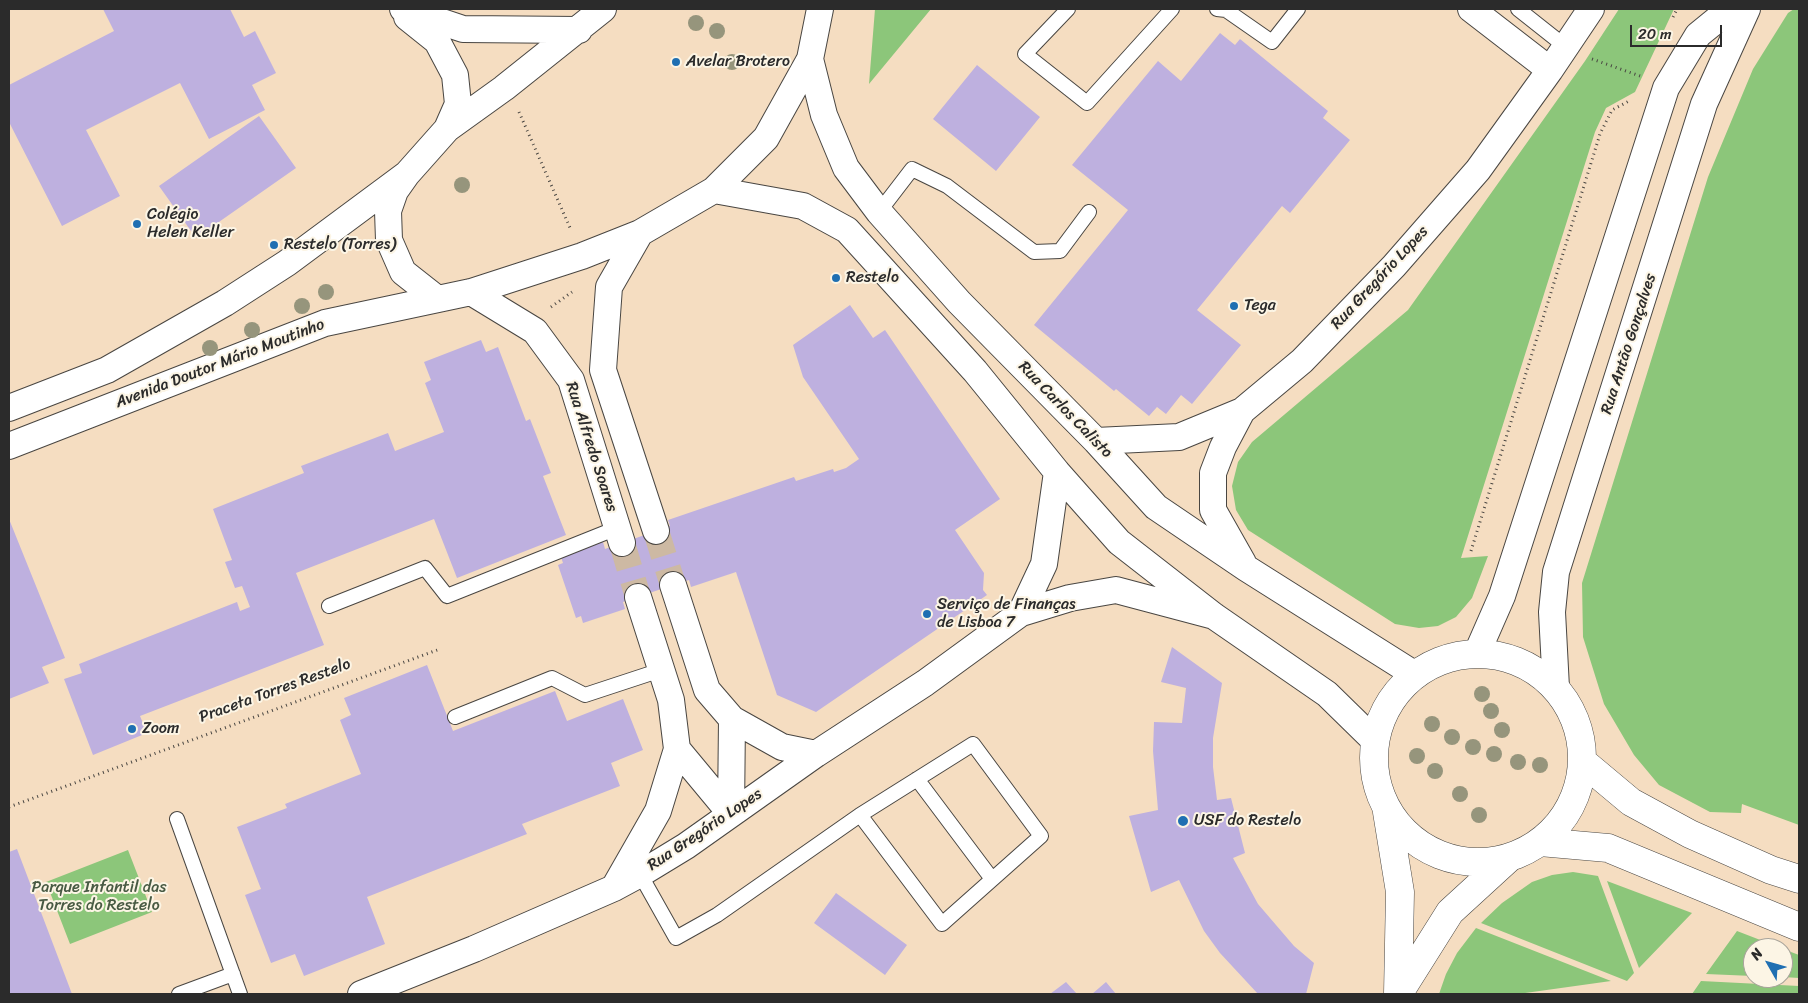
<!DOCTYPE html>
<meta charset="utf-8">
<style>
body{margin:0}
#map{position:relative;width:1808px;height:1003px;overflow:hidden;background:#f5ddc1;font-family:Sriracha,sans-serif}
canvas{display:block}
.frame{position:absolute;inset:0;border:10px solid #2b2b2b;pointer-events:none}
.north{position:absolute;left:1743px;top:938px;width:50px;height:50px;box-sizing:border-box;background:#fcf5e5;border:1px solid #a8a49b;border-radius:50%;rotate:308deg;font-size:14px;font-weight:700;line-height:20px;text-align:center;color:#2b2b2b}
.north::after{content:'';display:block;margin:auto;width:18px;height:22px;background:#1f6fb2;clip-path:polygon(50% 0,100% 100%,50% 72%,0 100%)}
.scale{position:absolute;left:1630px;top:25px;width:92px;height:22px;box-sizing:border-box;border:2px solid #2b2b2b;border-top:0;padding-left:6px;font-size:15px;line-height:18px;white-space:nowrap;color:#2b2b2b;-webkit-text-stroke:4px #fcf5e5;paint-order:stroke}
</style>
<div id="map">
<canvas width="1808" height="1003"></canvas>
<div class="frame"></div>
<div class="north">N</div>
<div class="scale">20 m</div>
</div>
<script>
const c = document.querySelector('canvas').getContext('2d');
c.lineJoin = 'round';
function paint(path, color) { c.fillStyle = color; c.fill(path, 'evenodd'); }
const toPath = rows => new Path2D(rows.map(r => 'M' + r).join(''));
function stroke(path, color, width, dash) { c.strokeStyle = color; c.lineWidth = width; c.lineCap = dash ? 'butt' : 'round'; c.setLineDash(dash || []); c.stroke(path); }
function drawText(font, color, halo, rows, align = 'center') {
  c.font = font + ' Sriracha,sans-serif'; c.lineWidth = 4; c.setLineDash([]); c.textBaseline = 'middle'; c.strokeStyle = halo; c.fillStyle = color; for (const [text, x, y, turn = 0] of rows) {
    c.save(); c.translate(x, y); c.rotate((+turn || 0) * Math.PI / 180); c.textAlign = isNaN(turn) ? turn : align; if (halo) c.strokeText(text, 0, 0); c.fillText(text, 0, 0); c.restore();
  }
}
paint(toPath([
 [875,9,931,9,869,84],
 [1619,9,1674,9,1635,92,1606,108,1595,132,1461,558,1488,556,1472,598,1456,617,1438,626,1419,628,1395,624,1248,530,1236,510,1232,486,1238,462,1252,442,1408,310,1585,61],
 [1794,9,1799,9,1799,825,1742,804,1741,813,1710,812,1659,785,1634,755,1604,704,1583,637,1582,583,1708,177,1753,69,1788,13],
 [128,850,152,912,70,944,46,882],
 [1573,872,1598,876,1634,973,1627,981,1481,923,1502,903,1532,882,1552,875],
 [1607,881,1692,913,1639,968],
 [1476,928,1611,981,1518,994,1439,994,1446,974,1457,953],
 [1737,931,1781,948,1753,948,1753,976,1706,974],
 [1783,949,1799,955,1799,978,1783,977],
 [1701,981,1799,986,1799,994,1692,994]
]), '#8cc67a');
paint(toPath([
 [103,9,230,9,244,37,255,31,276,73,252,85,265,110,209,139,180,83,86,130,120,196,62,226,9,122,9,85,114,31],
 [1220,33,1235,45,1240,39,1328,111,1323,118,1350,140,1290,213,1282,206,1197,310,1241,345,1192,404,1181,395,1166,414,1157,407,1149,416,1116,389,1114,391,1034,325,1128,210,1072,165,1158,61,1181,81],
 [977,65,1040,117,996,171,933,119],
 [259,116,296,168,196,238,159,186],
 [850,305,873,338,885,330,1000,499,955,530,984,573,983,590,987,595,816,712,777,695,736,572,691,587,689,580,673,585,623,602,625,609,583,623,581,616,576,618,558,565,563,563,561,557,603,542,605,549,670,526,668,520,794,477,796,481,833,469,834,472,846,468,859,459,803,377,793,345],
 [481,340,486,352,498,347,526,421,530,419,551,473,543,476,566,535,457,578,434,519,296,573,324,645,140,716,147,733,93,755,64,679,82,673,79,664,237,602,240,611,250,607,242,586,235,588,225,562,232,560,213,509,304,473,301,466,388,433,395,451,444,432,425,383,431,380,424,362],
 [9,519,65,658,42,667,49,683,9,699],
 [1172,647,1222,683,1213,738,1213,767,1217,800,1231,798,1245,853,1233,858,1258,904,1294,946,1314,963,1306,994,1258,994,1220,953,1204,931,1179,880,1151,892,1129,816,1158,810,1153,751,1154,722,1182,723,1186,688,1161,682],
 [427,665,453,731,555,691,567,721,623,699,643,750,611,763,620,786,522,824,527,834,367,897,385,944,304,976,295,954,271,963,245,895,261,889,237,827,287,808,285,804,361,774,340,720,351,715,344,698],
 [17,849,72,994,9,994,9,852],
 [836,893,907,945,885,975,814,923],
 [1066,982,1077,994,1050,994],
 [1106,982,1116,994,1092,994]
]), '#beb0df');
stroke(toPath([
 [656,531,673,585],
 [622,543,638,597]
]), '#cdb9a3', 26, [26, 13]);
const lane = toPath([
 [1068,9,1025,54,1087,103,1172,9],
 [1217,9,1226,10,1272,42,1298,9],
 [1518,9,1566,47],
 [879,212,912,169,947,186,1034,252,1060,251,1089,212],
 [329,606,425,568,447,596,617,528],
 [455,717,552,678,585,695,661,670],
 [917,779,992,879],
 [177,819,240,994],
 [640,874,676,938,717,915,860,815,973,744,1041,836,942,924,860,815],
 [179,994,233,974]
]);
const street = toPath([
 [403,9,463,29,579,30],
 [1471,9,1550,70],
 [407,17,437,41,455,75,458,104,447,129],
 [810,59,824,115,846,168,879,212,959,302,1096,441,1156,507,1246,568,1414,674],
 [714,190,803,206,847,230,975,371,1057,472,1119,542,1214,616,1327,694,1374,740],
 [640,233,609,287,603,370,656,531],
 [471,292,535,331,571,380,622,543],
 [436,298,403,272,389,240,388,211,395,191,407,174,447,129,504,88,603,9],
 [9,408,107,370,225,303,287,263,407,174],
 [1242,411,1223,447,1213,473,1213,510,1243,563],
 [1096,441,1179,437,1242,411,1302,361,1394,266,1478,170,1550,70,1591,9],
 [9,446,325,323,471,292,582,256,640,233,714,190,766,138,810,59,820,9],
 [673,585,707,690,732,719,782,747,816,754],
 [1021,613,1044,564,1057,472],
 [1477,653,1502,596,1666,88,1698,35,1730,9],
 [1556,688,1552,612,1556,572,1704,104,1747,9],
 [677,749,731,814],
 [731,814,732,719],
 [614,888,658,811,677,749,671,700,638,597],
 [361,994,474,949,614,888,640,874,686,846,816,754,925,683,1021,613,1070,598,1116,590,1214,616]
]);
const secondary = toPath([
 '1374 758a104 104 0 1 1 208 0a104 104 0 1 1-208 0Z',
 [1582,761,1631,802,1690,834,1771,870,1799,879],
 [1387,812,1400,892,1398,994],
 [1540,842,1608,848,1799,927],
 [1399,993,1450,912,1509,858]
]);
stroke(lane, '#494642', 16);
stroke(street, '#494642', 28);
stroke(secondary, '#494642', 29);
stroke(toPath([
 [1673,17,1677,9],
 [1592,59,1640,76],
 [519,112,571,230],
 [551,307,572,292],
 [1471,551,1600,134,1612,110,1631,100],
 [9,807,440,649]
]), '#494642', 3, [1, 4]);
stroke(lane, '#fff', 14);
stroke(street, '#fff', 26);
stroke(secondary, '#fff', 28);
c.fillStyle = '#96957c';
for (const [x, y] of [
 [696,23],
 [717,31],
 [732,62],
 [462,185],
 [326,292],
 [302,306],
 [252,330],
 [210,348],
 [1482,694],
 [1491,711],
 [1432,724],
 [1502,730],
 [1452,737],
 [1473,747],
 [1494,754],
 [1417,756],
 [1518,762],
 [1540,765],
 [1435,771],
 [1460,794],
 [1479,815]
]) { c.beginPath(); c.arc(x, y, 8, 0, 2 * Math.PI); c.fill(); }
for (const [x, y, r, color] of [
 [676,62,5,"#1f6fb2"],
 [137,224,5,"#1f6fb2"],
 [274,245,5,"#1f6fb2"],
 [836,278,5,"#1f6fb2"],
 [1234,306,5,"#1f6fb2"],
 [927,614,5,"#1f6fb2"],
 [132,729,5,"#1f6fb2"],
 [1183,821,6,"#1f6fb2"]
]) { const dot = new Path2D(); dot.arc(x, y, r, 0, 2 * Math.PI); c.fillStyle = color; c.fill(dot); stroke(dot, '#fcf5e5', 2); }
drawText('16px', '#2b2b2b', '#fcf5e5', [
 ["Avelar Brotero",686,62],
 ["Colégio",147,215],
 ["Helen Keller",147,233],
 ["Restelo (Torres)",284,245],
 ["Restelo",846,278],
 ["Tega",1244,306],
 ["Serviço de Finanças",937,605],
 ["de Lisboa 7",937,623],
 ["Zoom",142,729],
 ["USF do Restelo",1194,821]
], 'left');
drawText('16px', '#2b2b2b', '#fcf5e5', [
 ["Rua Gregório Lopes",1380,278,-47],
 ["Rua Antão Gonçalves",1629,344,-72],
 ["Avenida Doutor Mário Moutinho",220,364,-21],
 ["Rua Carlos Calisto",1065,410,46],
 ["Rua Alfredo Soares",591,447,72],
 ["Praceta Torres Restelo",275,691,-20],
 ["Rua Gregório Lopes",705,830,-34]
]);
drawText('16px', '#485a43', '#fcf5e5', [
 ["Parque Infantil das",99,888],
 ["Torres do Restelo",99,906]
]);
</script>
